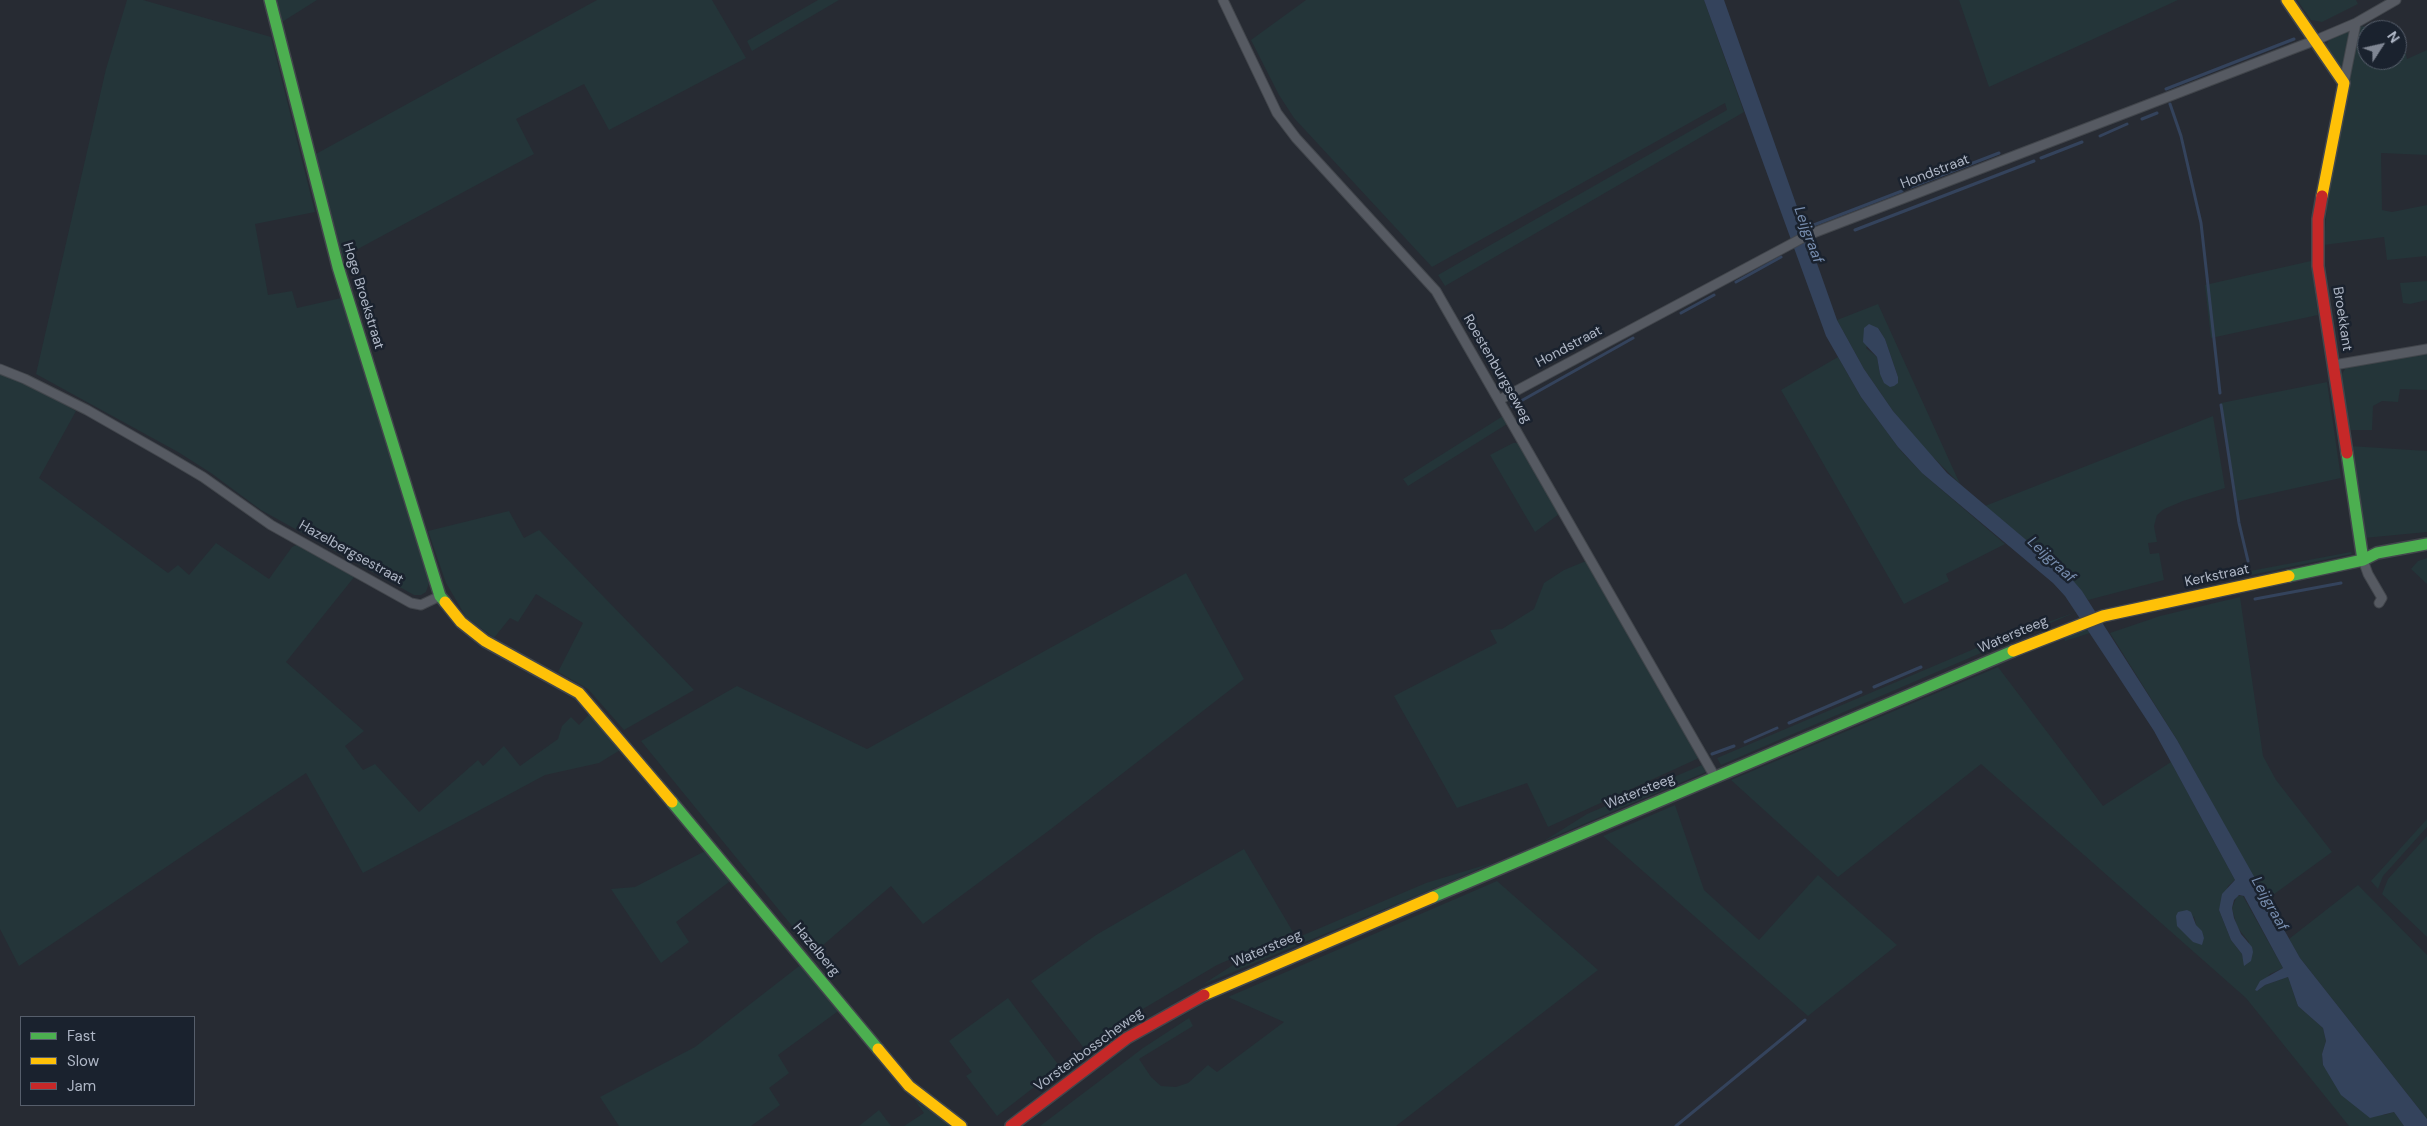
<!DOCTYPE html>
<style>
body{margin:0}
#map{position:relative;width:2427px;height:1126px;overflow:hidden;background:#272b33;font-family:"DM Sans",sans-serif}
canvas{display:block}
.legend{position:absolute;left:20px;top:1016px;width:175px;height:90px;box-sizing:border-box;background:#1a222e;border:1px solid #565e6b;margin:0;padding:6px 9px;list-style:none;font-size:15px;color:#afb7c6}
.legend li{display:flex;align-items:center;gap:10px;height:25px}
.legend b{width:25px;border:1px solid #565e6b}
.north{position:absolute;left:2357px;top:20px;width:50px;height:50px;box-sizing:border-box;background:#1a222e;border:1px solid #565e6b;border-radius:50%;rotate:55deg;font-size:14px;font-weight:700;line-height:20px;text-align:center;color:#afb7c6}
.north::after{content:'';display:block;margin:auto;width:18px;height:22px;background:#7f8693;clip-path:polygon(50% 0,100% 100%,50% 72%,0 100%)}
</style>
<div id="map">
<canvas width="2427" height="1126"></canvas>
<ul class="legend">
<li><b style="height:6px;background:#4caf50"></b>Fast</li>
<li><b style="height:6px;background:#ffc107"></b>Slow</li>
<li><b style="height:6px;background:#c62828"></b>Jam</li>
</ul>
<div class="north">N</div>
</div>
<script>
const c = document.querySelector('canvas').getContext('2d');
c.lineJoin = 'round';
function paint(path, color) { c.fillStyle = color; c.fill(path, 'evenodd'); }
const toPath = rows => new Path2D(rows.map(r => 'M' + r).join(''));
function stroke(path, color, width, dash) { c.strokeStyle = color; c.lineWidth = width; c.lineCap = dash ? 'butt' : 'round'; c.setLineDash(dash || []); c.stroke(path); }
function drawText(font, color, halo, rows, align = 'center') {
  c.font = font + ' "DM Sans",sans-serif'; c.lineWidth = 5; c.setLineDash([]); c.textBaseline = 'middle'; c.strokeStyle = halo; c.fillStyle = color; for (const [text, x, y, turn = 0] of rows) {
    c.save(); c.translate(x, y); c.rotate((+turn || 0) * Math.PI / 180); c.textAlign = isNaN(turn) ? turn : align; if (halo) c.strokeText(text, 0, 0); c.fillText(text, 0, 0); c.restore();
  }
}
paint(toPath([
 [127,0,143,0,271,37,315,212,255,224,268,295,292,291,297,308,341,298,430,580,426,592,421,595,414,595,261,510,211,473,178,452,36,374,106,69],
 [277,0,317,0,282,22],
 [597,0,712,0,746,58,609,130,584,84,516,119,534,154,343,257,314,155],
 [818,0,839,0,752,51,747,41],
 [1306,0,1704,0,1744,112,1445,286,1438,275,1727,110,1725,103,1432,267,1294,118,1279,95,1251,40],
 [1959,0,2178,0,1989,87],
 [2297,0,2356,0,2358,4,2322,22,2311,20],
 [2361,26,2380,30,2367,30,2367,60,2397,60,2397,36,2402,38,2407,59,2427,50,2427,155,2381,153,2382,210,2392,212,2427,205,2427,259,2426,256,2387,260,2384,237,2324,245,2327,204,2350,72,2359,28],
 [2349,30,2351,32,2343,71,2326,45,2330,39],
 [2311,261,2318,315,2211,338,2205,285],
 [2427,281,2427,300,2410,304,2403,303,2400,283],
 [1878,304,1960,484,1920,444,1893,411,1864,369,1837,320],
 [1878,328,1885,339,1898,377,1880,374,1877,357,1866,348],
 [2427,350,2427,390,2400,389,2398,402,2382,401,2373,406,2372,430,2348,430,2341,382,2342,374,2348,364],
 [1838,357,1861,397,1901,451,1922,473,2005,544,1946,574,1949,581,1904,604,1781,390],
 [0,372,20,379,76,411,39,478,168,573,178,565,189,575,216,543,269,579,292,547,298,544,355,576,286,662,364,731,345,746,363,770,375,764,419,812,478,760,483,766,504,746,520,766,558,739,562,726,571,717,579,725,593,710,625,747,599,763,545,775,363,873,306,773,19,966,0,929],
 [2327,382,2341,478,2237,501,2221,403],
 [1503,416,1507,424,1408,486,1403,479],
 [2213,416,2225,488,2183,501,2164,509,2157,515,2154,526,2157,542,2148,543,2150,554,2159,553,2164,580,2088,600,2070,577,1985,506],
 [1513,443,1518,443,1559,514,1535,532,1490,455],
 [2350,446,2427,451,2427,532,2364,538],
 [509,511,524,538,539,530,694,690,624,730,588,689,558,672,583,623,536,594,518,622,510,618,494,638,466,617,446,583,428,531],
 [2351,552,2352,554,2251,575,2250,571],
 [2427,558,2427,584,2411,569,2418,561],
 [1586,561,1699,758,1548,827,1527,783,1457,808,1394,696,1497,643,1490,630,1502,629,1534,609,1544,583,1564,570],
 [1186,573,1244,679,1051,829,923,924,891,886,814,953,641,741,737,686,867,749],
 [2240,597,2263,756,2276,780,2332,852,2266,900,2177,740,2110,633,2160,616],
 [2076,612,1721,765,1717,758,1981,646],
 [2085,626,2090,633,2065,641,2064,637,2067,633],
 [1998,667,2103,806,2171,762,2235,880,2228,886,2219,910,2231,940,2242,954,2242,958,2249,942,2237,927,2232,908,2237,896,2243,896,2283,968,2270,974,2257,991,2265,985,2288,977,2298,1006,2323,1028,2326,1041,2322,1054,2323,1065,2331,1076,2384,1115,2394,1112,2404,1126,2349,1126,2246,998,1981,764,1838,877,1731,780],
 [2194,916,2196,925,2204,938,2193,942,2187,934],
 [1702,765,1706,772,1544,841,1587,814],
 [1675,805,1704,890,1759,940,1818,875,1897,945,1808,1016,1603,836],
 [2427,819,2427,827,2383,876,2378,889,2371,881],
 [2427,836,2427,937,2382,894,2388,879],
 [709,849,733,879,676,922,689,942,661,963,611,889,635,887],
 [1244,849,1293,932,1217,965,1126,1019,1084,1048,1031,981,1096,935],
 [1495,862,1447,883,1202,985,1233,965,1426,883],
 [1497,881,1598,970,1396,1126,1040,1126,1143,1048,1189,1018,1193,1026,1139,1059,1151,1077,1161,1086,1176,1087,1188,1083,1208,1065,1217,1072,1284,1022,1228,997],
 [2358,885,2427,955,2427,1119,2300,958,2289,939],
 [803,963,841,1009,778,1055,789,1073,769,1088,780,1105,751,1126,619,1126,600,1097,695,1047],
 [1008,998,1060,1067,997,1116,966,1076,972,1072,949,1041],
 [911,1095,918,1103,953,1126,904,1126,924,1113],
 [879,1110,891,1126,859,1126]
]), '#243539');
paint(toPath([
 [1704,0,1724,0,1837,320,1864,369,1893,411,1947,473,2070,577,2082,591,2177,740,2300,958,2427,1119,2427,1126,2404,1126,2394,1112,2370,1118,2341,1095,2323,1065,2322,1054,2326,1041,2323,1028,2298,1006,2288,977,2265,985,2257,991,2255,990,2260,981,2283,968,2244,896,2239,895,2234,900,2232,908,2234,918,2241,934,2252,947,2253,952,2251,961,2244,966,2242,954,2231,940,2219,910,2222,894,2235,880,2154,731,2118,676,2065,596,2053,583,1922,473,1898,447,1861,397,1826,336],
 [1869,324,1878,328,1885,339,1898,377,1898,383,1894,386,1890,387,1884,383,1880,374,1877,357,1863,342,1864,328],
 [2187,910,2191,912,2196,925,2202,931,2204,938,2202,945,2193,942,2177,926,2176,916,2178,912]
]), '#34435c');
stroke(toPath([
 [2166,89,2294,39],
 [2170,104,2181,136,2201,223,2220,393],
 [2142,119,2157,113],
 [2100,136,2127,124],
 [2041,158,2082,142],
 [1911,187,1999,153],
 [1811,226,1902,191],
 [1855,230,2034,161],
 [1736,282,1781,257],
 [1681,313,1714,295],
 [2221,405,2239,523,2248,561],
 [1512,406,1633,338],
 [2255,599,2341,583],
 [1874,687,1921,667],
 [1789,723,1861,692],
 [1745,742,1777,728],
 [1712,754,1734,746],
 [1676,1126,1805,1020]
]), '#34435c', 3);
const street = toPath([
 [1223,0,1277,113,1296,138,1436,291,1715,777],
 [2344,83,2356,23],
 [2334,365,2427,349],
 [0,369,25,379,87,410,164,454,203,477,271,525,411,603,421,605,440,596],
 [1499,400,1808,235,2316,40,2356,23,2396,0],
 [2363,560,2368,574,2382,598,2379,603]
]);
const fast = toPath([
 [270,0,338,267,440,596,445,602],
 [2347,453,2363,560],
 [2289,576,2363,560,2377,553,2427,544],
 [672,802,878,1049],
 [1433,897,2013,651]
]);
const slow = toPath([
 [2287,0,2344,83,2322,196],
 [445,602,461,622,485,641,579,693,672,802],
 [2013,651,2103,616,2289,576],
 [1204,995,1433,897],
 [878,1049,909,1086,961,1126]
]);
const jam = toPath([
 [2322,196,2318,219,2318,266,2347,453],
 [1011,1126,1127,1038,1204,995]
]);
stroke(street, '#42464c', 11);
stroke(fast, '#42464c', 14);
stroke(slow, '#42464c', 14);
stroke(jam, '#42464c', 14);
stroke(street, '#565a62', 9);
stroke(fast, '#4caf50', 11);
stroke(slow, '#ffc107', 11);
stroke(jam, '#c62828', 11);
drawText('14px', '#afb7c6', '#1a222e', [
 ["Hondstraat",1935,172,-21],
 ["Hoge Broekstraat",363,296,73],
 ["Broekkant",2342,319,81],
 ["Hondstraat",1569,347,-28],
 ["Roestenburgseweg",1497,369,60],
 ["Hazelbergsestraat",351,553,29],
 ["Kerkstraat",2217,576,-12],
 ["Watersteeg",2013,635,-23],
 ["Watersteeg",1640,792,-22],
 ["Watersteeg",1267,949,-23],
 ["Hazelberg",816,950,50],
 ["Vorstenbosscheweg",1089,1050,-36]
]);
drawText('italic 15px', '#778dae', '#1a222e', [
 ["Leijgraaf",1808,235,70],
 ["Leijgraaf",2051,560,43],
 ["Leijgraaf",2269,904,61]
]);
</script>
